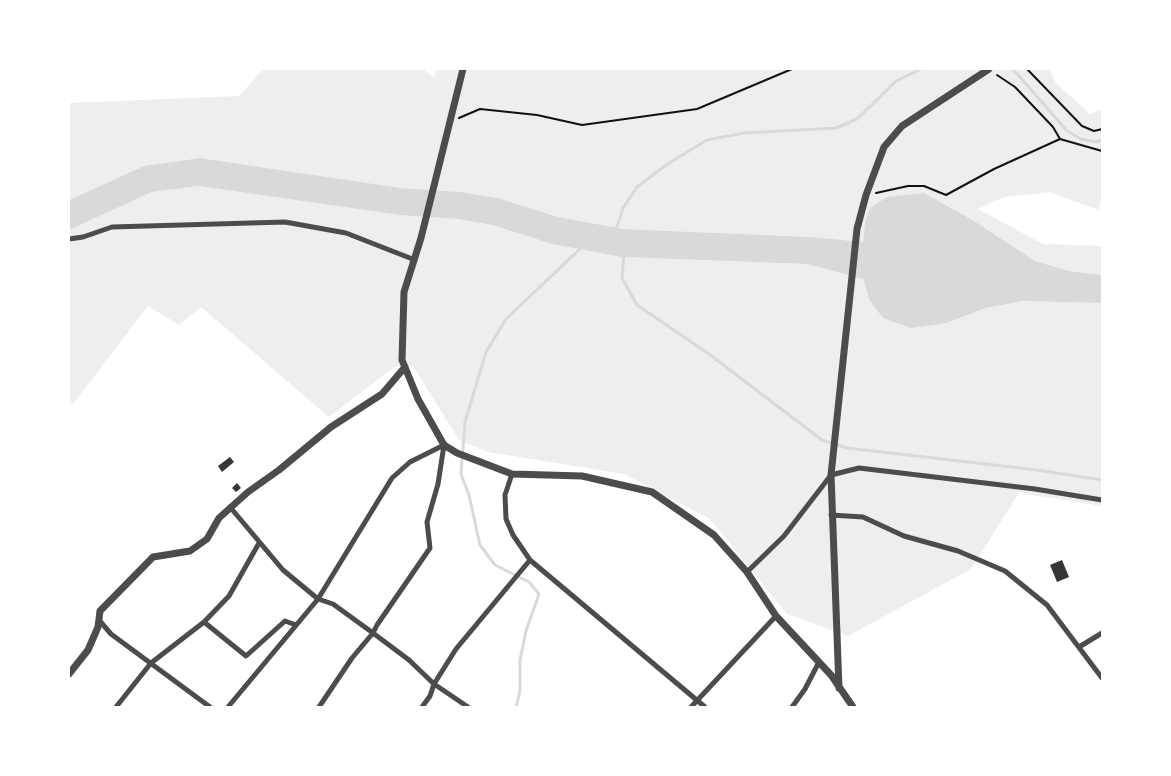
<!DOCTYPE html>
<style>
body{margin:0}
#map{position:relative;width:1171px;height:776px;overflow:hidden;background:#fff;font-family:"Public Sans",sans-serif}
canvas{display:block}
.frame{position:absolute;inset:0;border:70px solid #fff;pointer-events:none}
</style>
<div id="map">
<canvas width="1171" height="776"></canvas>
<div class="frame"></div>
</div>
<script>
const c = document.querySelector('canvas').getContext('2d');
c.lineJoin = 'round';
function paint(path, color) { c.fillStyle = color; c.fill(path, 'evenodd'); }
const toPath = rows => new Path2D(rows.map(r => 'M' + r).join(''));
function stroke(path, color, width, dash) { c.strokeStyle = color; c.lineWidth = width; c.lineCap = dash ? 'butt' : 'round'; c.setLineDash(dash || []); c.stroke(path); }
paint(toPath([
 [263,69,423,69,434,78,436,69,1049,69,1056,83,1090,114,1102,109,1102,194,1099,210,1049,192,1004,197,978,209,1043,244,1102,246,1102,275,1069,271,1035,261,974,221,865,223,863,242,811,237,624,229,558,217,498,198,461,192,401,188,200,158,144,166,69,200,69,103,239,96],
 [199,186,399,215,458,219,492,225,552,244,621,257,807,264,863,279,870,301,947,323,986,308,1023,301,1102,303,1102,506,1019,493,971,569,848,636,787,614,710,519,624,474,488,452,459,440,413,366,394,367,329,417,201,307,179,325,148,306,73,404,69,402,69,230,152,192]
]), '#eee');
paint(toPath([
 [200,158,401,188,461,192,498,198,558,217,624,229,811,237,863,242,865,223,870,208,887,197,924,193,974,221,1035,261,1069,271,1102,275,1102,303,1023,301,986,308,947,323,911,328,883,318,870,301,863,279,807,264,621,257,552,244,492,225,458,219,399,215,199,186,152,192,69,230,69,200,144,166]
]), '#d9d9d9');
stroke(toPath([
 [1013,69,1067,131,1081,139,1096,142,1102,140],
 [616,230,623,208,637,187,666,165,707,140,744,133,836,128,857,119,896,81,921,69],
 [624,253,622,278,637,305,709,354,822,440,847,448,1037,470,1102,480],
 [516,707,520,691,520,660,526,631,539,594,529,582,495,565,480,545,469,495,461,474,465,422,486,352,506,319,582,247]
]), '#d9d9d9', 3);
paint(toPath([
 [230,457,234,462,222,472,218,466],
 [237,483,241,488,236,492,232,488],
 [1062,560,1069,577,1057,582,1050,565]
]), '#353535');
stroke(toPath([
 [1027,69,1082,126,1094,131,1102,129],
 [997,75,1015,87,1053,127,1060,139,1102,151],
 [459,118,480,109,537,115,582,125,697,109,792,69],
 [876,193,908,186,924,186,946,195,994,169,1060,139]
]), '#111', 2);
stroke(toPath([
 [69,239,83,237,112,227,285,222,346,233,415,260],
 [512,474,505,495,506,519,513,535,530,560,705,707],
 [230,507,283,570,318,599,333,604,373,633,409,660,434,684,468,707],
 [831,515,863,517,904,536,958,551,1005,571,1047,605,1102,678],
 [747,572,784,536,831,475,859,468,1035,489,1102,500],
 [99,620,111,634,210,707],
 [204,622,246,656,285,621,296,625],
 [1079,647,1102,633],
 [116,707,151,663,204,622,229,596,259,543],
 [228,707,318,599,392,478,410,462,444,445],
 [319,707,352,658,373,633,377,625,430,548,427,522,438,484,444,445],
 [422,707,430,696,434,684,456,649,530,560],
 [691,707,776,616],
 [792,707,805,689,819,662]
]), '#4c4c4c', 5);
stroke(toPath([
 [463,69,421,238,404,292,402,360,418,399,444,445,457,453,512,474,582,476,652,492,714,535,747,572,776,616,831,675,853,707],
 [69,674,88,650,98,627,100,611,153,557,190,551,207,539,219,518,248,492,279,470,331,427,382,394,405,367],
 [839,688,831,475,857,229,866,195,884,147,902,126,989,69]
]), '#4c4c4c', 7);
</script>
